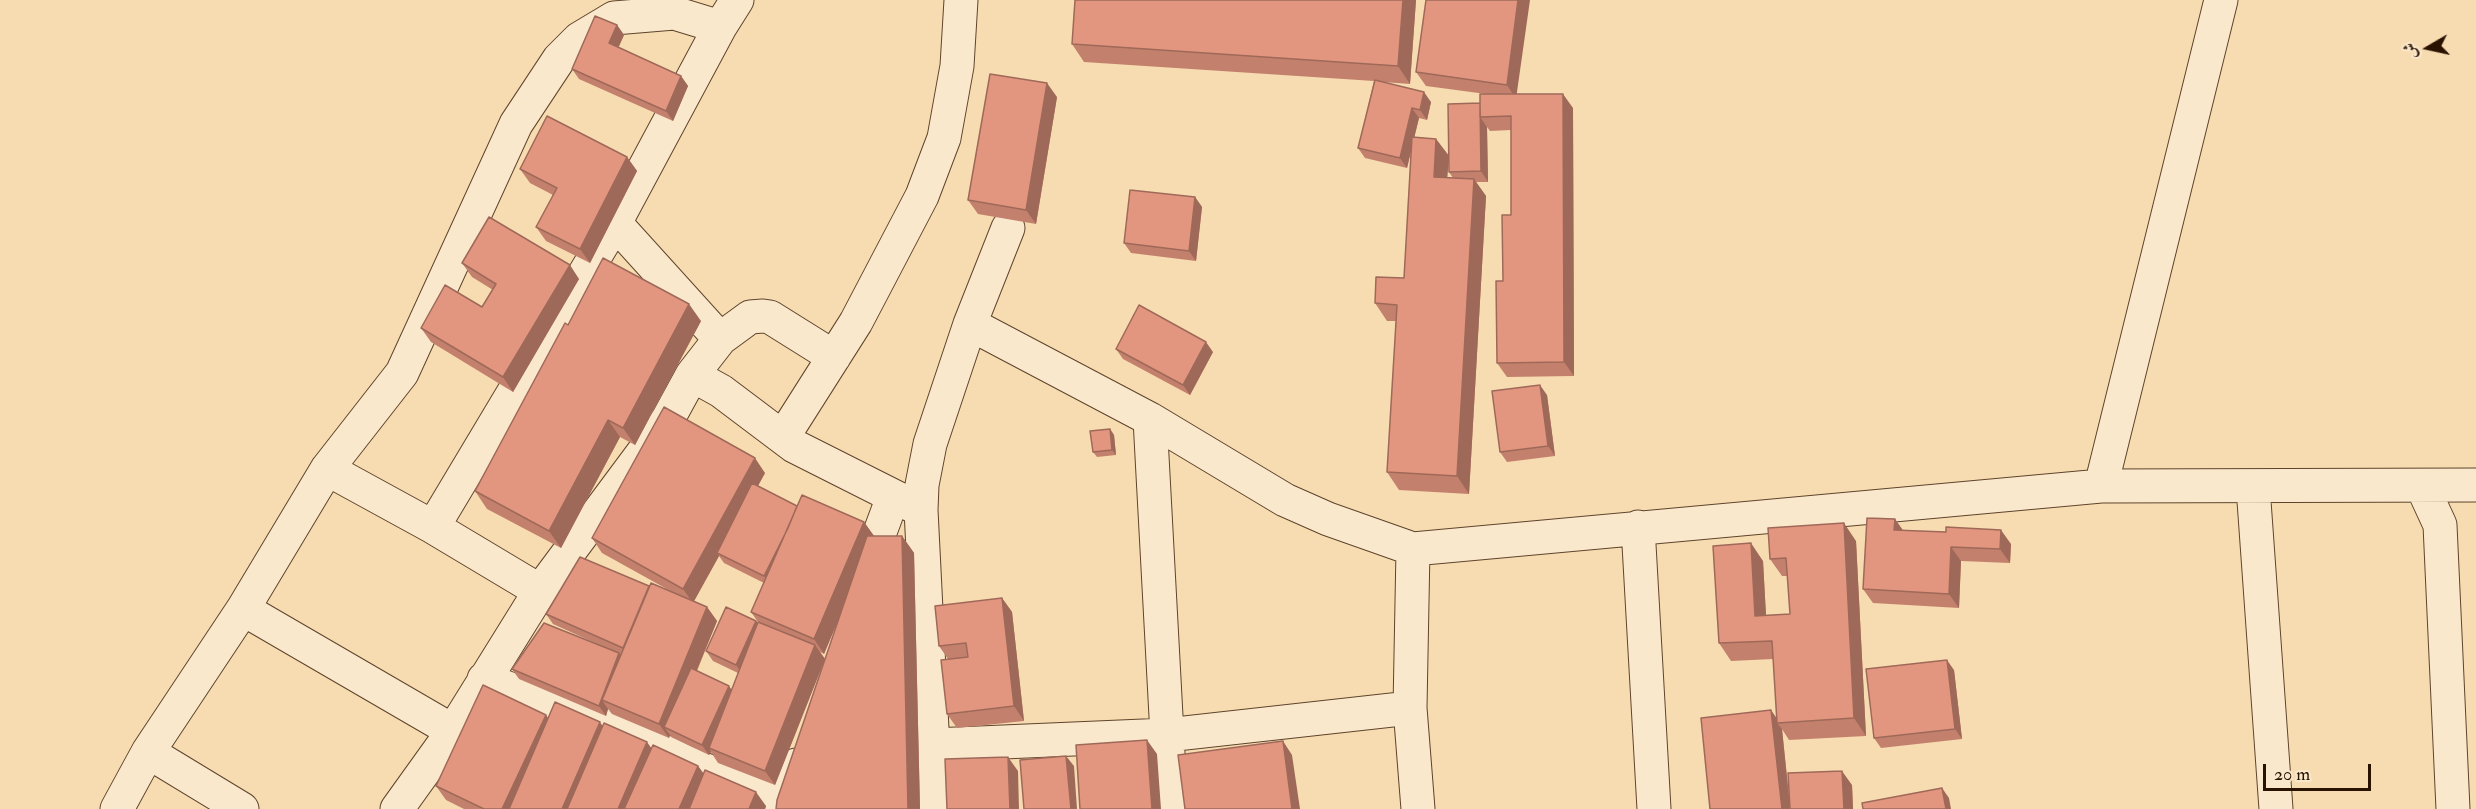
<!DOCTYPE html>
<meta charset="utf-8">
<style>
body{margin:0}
#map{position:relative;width:2476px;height:809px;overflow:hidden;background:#f8dcb1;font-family:"IM FELL Double Pica",Amiri,serif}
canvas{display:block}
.north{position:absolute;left:2398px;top:18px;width:60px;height:60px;-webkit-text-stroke:4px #fae8cc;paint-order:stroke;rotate:261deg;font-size:16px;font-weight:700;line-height:24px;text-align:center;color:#2a1200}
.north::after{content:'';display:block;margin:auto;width:21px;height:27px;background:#2a1200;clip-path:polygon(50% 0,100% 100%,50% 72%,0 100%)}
.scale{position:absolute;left:2263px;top:764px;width:108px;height:27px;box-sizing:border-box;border:3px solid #2a1200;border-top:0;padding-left:8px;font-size:18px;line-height:21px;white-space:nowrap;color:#2a1200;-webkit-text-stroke:4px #fae8cc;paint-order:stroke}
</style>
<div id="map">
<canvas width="2476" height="809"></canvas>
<div class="north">ش</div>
<div class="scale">20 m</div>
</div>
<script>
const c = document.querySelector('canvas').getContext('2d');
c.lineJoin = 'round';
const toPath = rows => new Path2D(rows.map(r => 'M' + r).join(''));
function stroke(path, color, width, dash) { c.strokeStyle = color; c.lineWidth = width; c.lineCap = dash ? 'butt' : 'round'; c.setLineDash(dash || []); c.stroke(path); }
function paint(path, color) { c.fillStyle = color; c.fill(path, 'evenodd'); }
const street = toPath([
 [615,223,720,339,692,375],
 [970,324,1150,419,1285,500,1328,519,1413,549,2101,486,2476,485],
 [720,339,750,317,763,316,770,317,834,357],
 [1150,419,1171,809],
 [783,437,856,322,922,196,944,138,957,66,961,0],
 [327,469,433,527,540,591],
 [2101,486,2221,0],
 [2422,486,2440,525,2453,809],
 [2253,487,2276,809],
 [433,527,615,223,720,27,737,0],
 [1638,527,1654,809],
 [1413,549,1410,708,1418,809],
 [863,578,893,497],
 [243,609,453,731],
 [484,679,633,736,686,762,783,801,796,765],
 [933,745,1167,735,1410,708],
 [148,752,242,809],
 [117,809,148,752,243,609,327,469,402,373,516,124,559,59,579,39,614,18,674,13,720,27],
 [397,809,453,731,540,591,668,419,692,375,721,391,794,446,921,510],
 [936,809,921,510,922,485,930,444,970,324,1008,228]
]);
stroke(street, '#5e442c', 35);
stroke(street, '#fae8cc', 33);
paint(toPath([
 [1416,0,1410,84,1383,82,1431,102,1427,120,1419,118,1414,137,1436,139,1449,156,1447,177,1453,178,1449,172,1480,103,1486,94,1426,86,1416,72,1426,0,1517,94,1573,108,1574,376,1507,377,1497,363,1503,281,1511,215,1511,130,1490,131,1487,127,1488,182,1476,182,1486,196,1469,494,1399,490,1387,472,1396,321,1387,321,1375,303,1404,278,1411,151,1407,168,1365,158,1358,148,1374,81,1084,62,1072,44],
 [617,25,624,35,618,48,681,76,688,86,673,121,579,79,572,69],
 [1057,97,1036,224,978,214,968,200],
 [627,157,637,171,590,263,546,241,536,227,553,195,530,183,520,169],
 [1195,197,1202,207,1196,261,1131,253,1124,243],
 [462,263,579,279,513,392,431,342,421,328,482,307,493,290,472,277],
 [701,321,635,445,620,437,561,548,487,509,475,491,568,325],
 [1116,349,1213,352,1190,395,1123,359],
 [1547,395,1555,456,1507,462,1500,452],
 [1110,429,1114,435,1116,455,1097,457,1093,452],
 [765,473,758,486,797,506,864,522,874,536,902,536,914,553,920,809,776,809,840,615,824,654,820,652,825,659,775,785,718,763,711,752,709,755,671,737,670,735,669,738,612,714,608,709,606,716,519,679,512,669,606,648,553,624,546,614,649,586,674,593,602,553,592,538],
 [719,556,724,563,764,583,751,612,758,622,758,624,756,621,706,651,713,661,738,673,732,690,697,671,717,621,707,607,694,601],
 [1895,519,1902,530,2011,544,2010,563,1961,561,1959,608,1873,603,1863,589],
 [1856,541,1866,736,1789,740,1782,729,1789,795,1852,785,1853,809,1710,809,1777,718,1773,659,1731,661,1719,643,1763,561,1766,616,1790,614,1788,576,1782,576,1770,559],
 [1002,598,1012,612,1024,721,957,728,947,714,948,659,939,646],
 [1954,670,1962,739,1881,748,1874,738],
 [546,715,548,718,603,726,651,748,698,766,704,774,766,806,765,809,464,809,446,800,436,786]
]), '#c3816d');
paint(toPath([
 [1403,0,1416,0,1410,84,1398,66],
 [1518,0,1530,0,1516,99,1507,85],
 [617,25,624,35,616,53,609,43],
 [681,76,688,86,673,121,666,111],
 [1047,83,1057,97,1036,224,1026,210],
 [1424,92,1431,102,1427,120,1420,110],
 [1563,94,1573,108,1574,376,1564,362],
 [1412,108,1419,118,1407,168,1400,158],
 [1480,117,1487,127,1488,182,1481,171],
 [1436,139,1449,156,1446,194,1434,177],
 [627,157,637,171,590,263,580,249],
 [1474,179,1486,196,1469,494,1457,476],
 [1195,197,1202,207,1196,261,1189,251],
 [570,265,579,279,513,392,503,377],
 [689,304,701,321,635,445,623,428],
 [1206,342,1213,352,1190,395,1183,385],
 [1540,385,1547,395,1555,456,1548,446],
 [608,420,620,437,561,548,549,531],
 [1110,429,1114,435,1116,455,1112,450],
 [755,458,765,473,720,554,717,553,719,556,693,603,683,589],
 [798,506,771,586,764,576],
 [1895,519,1905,533,1894,530],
 [864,522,874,536,824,654,814,639],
 [1844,523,1856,541,1866,736,1854,718],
 [2001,530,2011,544,2010,563,2000,549],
 [902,536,914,553,920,809,908,809],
 [1751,543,1763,561,1767,633,1755,616],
 [1951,547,1961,561,1959,608,1949,594],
 [1002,598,1012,612,1024,721,1014,706],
 [707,607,717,621,672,730,664,727,670,735,669,738,659,724],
 [756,621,763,631,743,675,736,665],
 [815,645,825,659,775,785,765,771],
 [619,653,626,663,602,700,608,709,606,716,599,706],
 [1947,660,1954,670,1962,739,1955,729],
 [729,686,736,696,709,748,711,752,709,755,702,745],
 [1771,710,1780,723,1777,723,1782,729,1790,809,1782,809],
 [546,715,556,729,518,809,502,809],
 [600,722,609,736,578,809,562,809],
 [1147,740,1157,754,1161,809,1152,809],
 [1283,741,1292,755,1300,809,1292,809],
 [647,742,657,756,634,809,618,809],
 [1066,756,1074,766,1077,809,1071,809],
 [1008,757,1018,771,1019,809,1010,809],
 [698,766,708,780,695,809,679,809],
 [1842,771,1852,785,1853,809,1844,809],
 [1942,788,1949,798,1951,809,1946,809],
 [756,792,766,806,765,809,749,809]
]), '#9f6959');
const building = toPath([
 [1075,0,1403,0,1398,66,1072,44,1075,0],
 [1426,0,1518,0,1507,85,1416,72,1426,0],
 [595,16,617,25,609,43,681,76,666,111,572,69,595,16],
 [990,74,1047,83,1026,210,968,200,990,74],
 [1375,80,1424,92,1420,110,1412,108,1400,158,1358,148,1375,80],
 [1480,94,1563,94,1564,362,1497,363,1496,281,1503,281,1502,215,1511,215,1511,116,1480,117,1480,94],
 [1480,103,1481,171,1449,172,1448,104,1480,103],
 [547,116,627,157,580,249,536,227,557,188,520,169,547,116],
 [1412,137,1436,139,1434,177,1474,179,1457,476,1387,472,1397,305,1375,303,1376,277,1404,278,1412,137],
 [1130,190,1195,197,1189,251,1124,243,1130,190],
 [489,217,570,265,503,377,421,328,445,285,482,307,496,284,462,263,489,217],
 [603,258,689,304,623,428,608,420,549,531,475,491,565,323,568,325,603,258],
 [1139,305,1206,342,1183,385,1116,349,1139,305],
 [1540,385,1548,446,1500,452,1492,391,1540,385],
 [664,407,755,458,683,589,592,538,664,407],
 [1110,429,1112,450,1093,452,1090,431,1110,429],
 [752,483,797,506,788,528,764,576,717,553,752,483],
 [802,495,864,522,814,639,751,612,802,495],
 [1867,518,1895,519,1894,530,1946,532,1946,527,2001,530,2000,549,1951,547,1949,594,1863,589,1867,518],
 [1844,523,1854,718,1777,723,1772,641,1719,643,1713,546,1751,543,1755,616,1790,614,1786,558,1770,559,1768,528,1844,523],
 [867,536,902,536,908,809,776,809,777,800,867,536],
 [580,557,649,586,623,648,546,614,580,557],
 [651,583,707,607,659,724,602,700,651,583],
 [1002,598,1014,706,947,714,941,660,968,657,966,643,939,646,935,606,1002,598],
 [726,607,756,621,736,665,706,651,726,607],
 [758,622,815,645,765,771,709,748,758,622],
 [544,623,619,653,599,706,512,669,544,623],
 [1947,660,1955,729,1874,738,1866,669,1947,660],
 [691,668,729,686,702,745,664,727,691,668],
 [483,685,546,715,502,809,484,809,436,786,483,685],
 [555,702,600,722,562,809,509,809,555,702],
 [1771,710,1782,809,1710,809,1701,718,1771,710],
 [604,723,647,742,618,809,567,809,604,723],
 [1147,740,1152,809,1080,809,1076,745,1147,740],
 [1283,741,1292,809,1185,809,1178,755,1283,741],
 [653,745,698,766,679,809,624,809,653,745],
 [1066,756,1071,809,1024,809,1020,760,1066,756],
 [1008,757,1010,809,947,809,945,759,1008,757],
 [705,770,756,792,749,809,689,809,705,770],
 [1842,771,1844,809,1790,809,1788,773,1842,771],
 [1942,788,1946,809,1863,809,1862,803,1942,788]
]);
paint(building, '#e3967f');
stroke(building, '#9f6959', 1.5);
</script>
